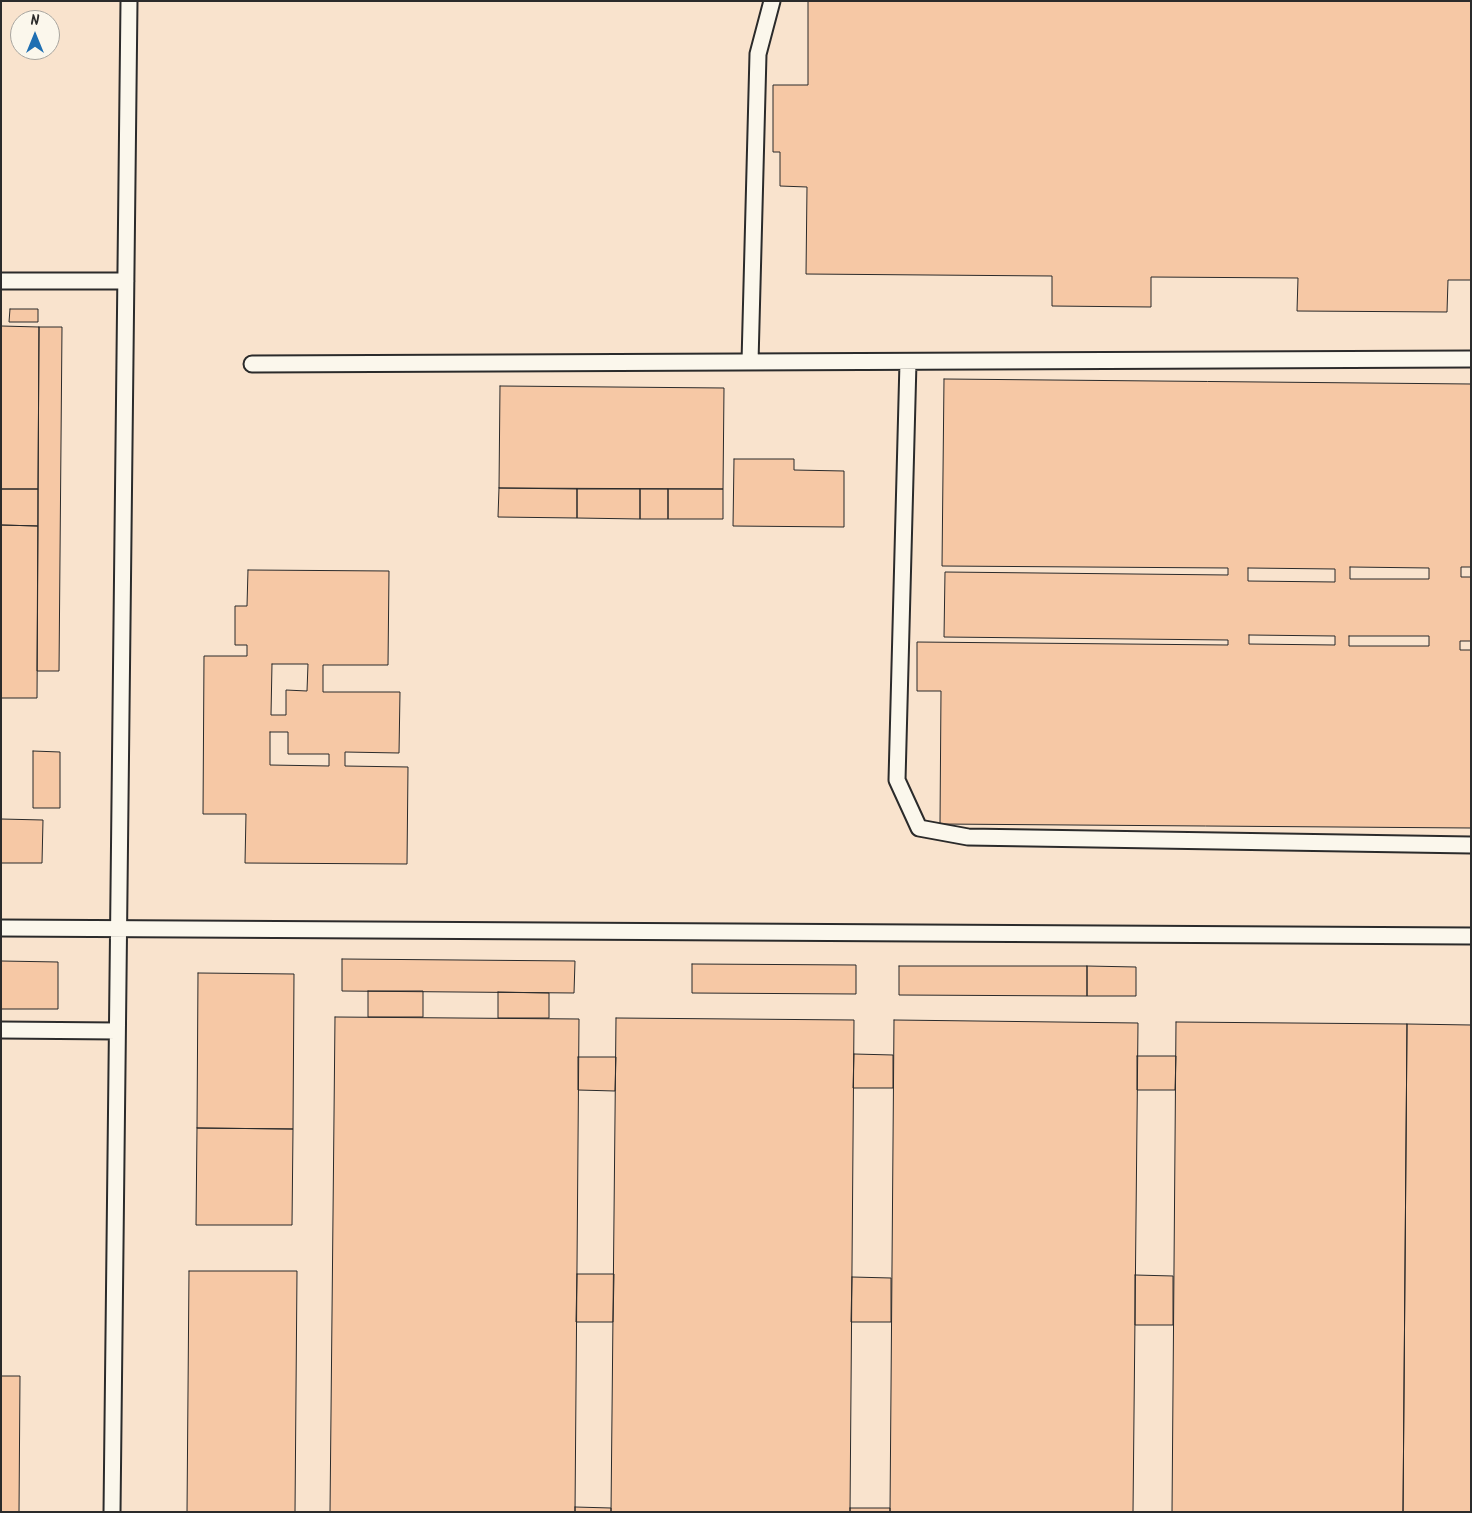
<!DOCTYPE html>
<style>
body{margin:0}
#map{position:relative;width:1472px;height:1513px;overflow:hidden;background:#faeede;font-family:Kalam,sans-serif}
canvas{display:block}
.frame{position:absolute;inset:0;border:2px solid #2b2b2b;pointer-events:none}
.north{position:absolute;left:10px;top:10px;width:50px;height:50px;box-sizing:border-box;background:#fbf7ec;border:1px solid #a8a59f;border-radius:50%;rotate:0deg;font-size:14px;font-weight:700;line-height:20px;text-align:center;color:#2b2b2b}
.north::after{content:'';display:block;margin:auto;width:18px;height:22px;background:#1f6fb2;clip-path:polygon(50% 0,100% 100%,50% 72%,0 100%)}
</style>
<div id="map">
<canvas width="1472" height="1513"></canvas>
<div class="frame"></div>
<div class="north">N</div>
</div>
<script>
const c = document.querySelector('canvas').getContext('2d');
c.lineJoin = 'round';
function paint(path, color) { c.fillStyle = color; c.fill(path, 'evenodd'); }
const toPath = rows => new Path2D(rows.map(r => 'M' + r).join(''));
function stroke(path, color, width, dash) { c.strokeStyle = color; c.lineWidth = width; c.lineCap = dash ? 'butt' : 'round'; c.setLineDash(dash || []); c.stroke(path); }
paint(toPath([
 [1,1,1471,1,1471,1512,1,1512],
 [20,20,50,20,50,50,20,50]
]), '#f9e3cd');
const building = toPath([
 [808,1,1471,1,1471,280,1448,280,1447,312,1297,311,1298,278,1151,277,1151,307,1052,306,1052,276,806,274,807,187,780,186,780,152,773,152,773,85,808,85,808,1],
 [10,309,38,309,38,322,9,322,10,309],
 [1,326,39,327,38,489,1,489,1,326],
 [39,327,62,327,59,671,37,671,39,327],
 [944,379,1471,384,1471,567,1461,567,1461,577,1471,577,1471,641,1460,641,1460,650,1471,650,1471,828,940,824,941,691,917,691,917,642,1228,645,1228,640,944,637,945,572,1228,575,1228,568,942,566,944,379],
 [1350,567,1429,568,1429,579,1350,579,1350,567],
 [1248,568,1335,569,1335,582,1248,581,1248,568],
 [1249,635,1335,636,1335,645,1249,644,1249,635],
 [1349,636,1429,636,1429,646,1349,646,1349,636],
 [500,386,724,388,723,489,499,488,500,386],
 [734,459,794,459,794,470,844,471,844,527,733,526,734,459],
 [499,488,577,489,577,518,498,517,499,488],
 [1,489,38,489,38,526,1,525,1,489],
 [577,489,640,489,640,519,577,518,577,489],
 [640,489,668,489,668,519,640,519,640,489],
 [668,489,723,489,723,519,668,519,668,489],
 [1,525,38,526,37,698,1,698,1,525],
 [248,570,389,571,388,665,323,665,323,692,400,692,399,753,345,752,345,766,408,767,407,864,245,863,246,814,203,814,204,656,247,656,247,645,235,645,235,606,247,606,248,570],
 [272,664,308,664,307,691,286,690,286,715,271,715,272,664],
 [270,732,288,732,288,754,329,754,329,766,270,765,270,732],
 [33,751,60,752,60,808,33,808,33,751],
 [1,819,43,820,42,863,1,863,1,819],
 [342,959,575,961,574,993,342,991,342,959],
 [1,961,58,962,58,1009,1,1009,1,961],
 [692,964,856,965,856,994,692,993,692,964],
 [899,966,1087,966,1087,996,899,995,899,966],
 [1087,966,1136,967,1136,996,1087,996,1087,966],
 [198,973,294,974,293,1129,197,1128,198,973],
 [368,991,423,991,423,1017,368,1017,368,991],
 [498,992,549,993,549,1018,498,1018,498,992],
 [335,1017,579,1019,575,1512,330,1512,335,1017],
 [616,1018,854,1020,850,1512,611,1512,616,1018],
 [894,1020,1138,1023,1133,1512,890,1512,894,1020],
 [1176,1022,1407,1024,1403,1512,1172,1512,1176,1022],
 [1407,1024,1471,1025,1471,1512,1403,1512,1407,1024],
 [854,1054,893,1055,893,1088,853,1088,854,1054],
 [1137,1056,1176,1056,1175,1090,1137,1090,1137,1056],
 [578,1057,616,1057,615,1091,578,1090,578,1057],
 [197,1128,293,1129,292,1225,196,1225,197,1128],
 [189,1271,297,1271,295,1512,187,1512,189,1271],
 [577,1274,614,1274,613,1322,576,1322,577,1274],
 [1135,1275,1173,1276,1173,1325,1135,1325,1135,1275],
 [852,1277,891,1278,891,1322,851,1322,852,1277],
 [1,1376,20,1376,19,1512,1,1512,1,1376],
 [575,1507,611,1508,611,1512,575,1512,575,1507],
 [850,1508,890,1508,890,1512,850,1512,850,1508]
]);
paint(building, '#f6c8a5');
stroke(building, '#2b2b2b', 1);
const service = toPath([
 [1,281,126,281],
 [750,362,758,54,772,1],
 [908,362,897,780,919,828,968,837,1471,845],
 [252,364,1471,359],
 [1,928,1471,936],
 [1,1030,117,1031],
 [112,1512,129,1]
]);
stroke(service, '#2b2b2b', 19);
stroke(service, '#fbf7ec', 15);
</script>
